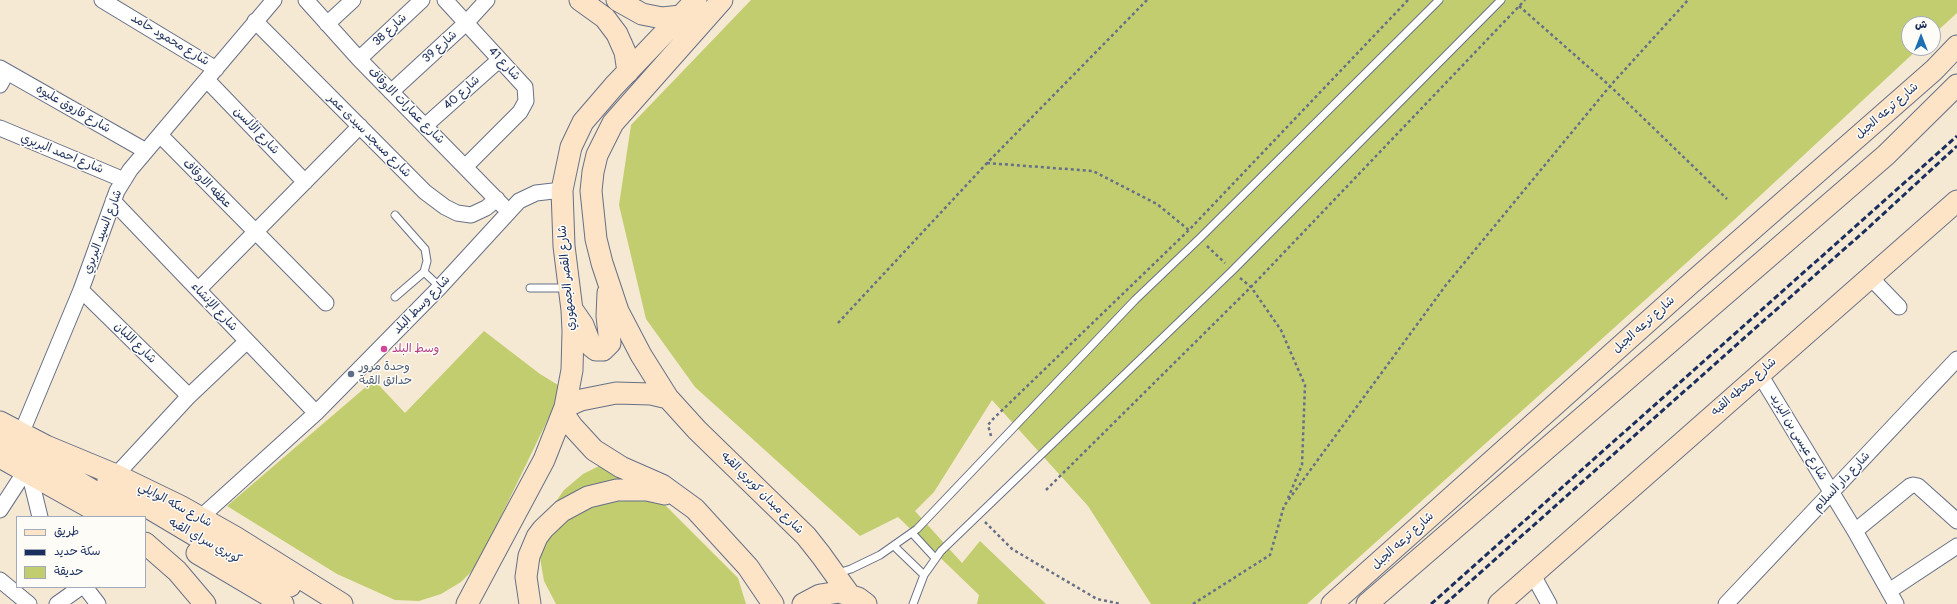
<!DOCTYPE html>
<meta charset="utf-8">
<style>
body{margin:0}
#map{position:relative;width:1957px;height:604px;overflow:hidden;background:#f5e9d3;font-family:Pangolin,"Playpen Sans Arabic",sans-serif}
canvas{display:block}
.legend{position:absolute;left:16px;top:516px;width:130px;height:72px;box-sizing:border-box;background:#fdfcf7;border:1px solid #a3aaba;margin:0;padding:5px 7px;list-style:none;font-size:12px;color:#1b2f5e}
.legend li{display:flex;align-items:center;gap:8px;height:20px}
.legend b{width:20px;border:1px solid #a3aaba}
.north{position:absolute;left:1901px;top:16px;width:40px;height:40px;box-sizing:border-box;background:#fdfcf7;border:1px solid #a3aaba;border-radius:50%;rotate:0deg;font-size:11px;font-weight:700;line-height:16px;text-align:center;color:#1b2f5e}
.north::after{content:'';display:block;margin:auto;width:14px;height:18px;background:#1f6fb2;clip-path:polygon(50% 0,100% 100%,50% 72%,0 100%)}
</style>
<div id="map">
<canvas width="1957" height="604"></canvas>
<ul class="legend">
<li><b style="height:5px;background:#fee4c6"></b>طريق</li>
<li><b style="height:5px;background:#1b2f5e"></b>سكة حديد</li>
<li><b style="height:11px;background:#c1cd6f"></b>حديقة</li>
</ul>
<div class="north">ش</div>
</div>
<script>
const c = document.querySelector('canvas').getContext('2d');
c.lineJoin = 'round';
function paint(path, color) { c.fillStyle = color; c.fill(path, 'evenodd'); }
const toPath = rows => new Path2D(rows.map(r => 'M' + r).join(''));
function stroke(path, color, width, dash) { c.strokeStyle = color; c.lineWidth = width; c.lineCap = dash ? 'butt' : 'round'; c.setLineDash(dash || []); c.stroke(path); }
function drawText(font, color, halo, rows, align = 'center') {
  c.font = font + ' Pangolin,"Playpen Sans Arabic",sans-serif'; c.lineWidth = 3; c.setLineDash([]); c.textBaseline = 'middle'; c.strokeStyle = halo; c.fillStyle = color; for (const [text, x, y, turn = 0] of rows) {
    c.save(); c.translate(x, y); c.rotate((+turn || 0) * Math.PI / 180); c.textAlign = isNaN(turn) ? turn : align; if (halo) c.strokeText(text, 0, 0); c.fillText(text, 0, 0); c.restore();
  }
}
paint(toPath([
 [751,0,1957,0,1957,13,1933,35,1933,24,1909,24,1909,48,1919,48,1734,220,1307,604,1151,604,1088,506,992,400,934,492,915,511,962,563,980,541,1046,604,977,604,979,595,898,517,860,536,695,387,646,319,619,205,631,125],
 [484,331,540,374,563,388,477,566,461,582,441,594,419,601,395,600,337,574,227,506,374,380,405,413],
 [601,465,633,473,738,578,746,604,556,604,544,581,540,558,540,535,549,511,564,490,583,474]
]), '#c1cd6f');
const service = toPath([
 [424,272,440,287],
 [530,288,568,288],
 [395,297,424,272,427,261,425,249,395,215],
 [912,533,935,558],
 [894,546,924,575],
 [838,573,851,569,880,555,917,529,1135,300,1200,238,1439,0],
 [913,604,924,575,941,551,1232,271,1501,0]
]);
const minor = toPath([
 [102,0,216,69],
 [306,0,359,59,503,206],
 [445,0,525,87,526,101,520,112,466,166],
 [255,21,425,192,445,207,457,213,471,215,486,208,497,199],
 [327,24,353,0],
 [359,59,422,0],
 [0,68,146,151],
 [207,80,305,182],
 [0,85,7,72],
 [391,92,466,23,487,0],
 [425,126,499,60],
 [0,128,124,180],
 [160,135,326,303],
 [113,201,316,413],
 [1870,277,1899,307],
 [81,290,189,396],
 [198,290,360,126],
 [1759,373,1855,531,1896,604],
 [21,434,81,290,117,191,130,170,274,0],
 [29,472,40,517],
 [116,475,189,396,246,342],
 [0,510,26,470],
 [201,517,316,413,440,287,519,201,536,193,562,190],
 [1855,531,1910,486,1913,485,1918,486,1957,521],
 [1533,575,1549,604],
 [0,580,29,604],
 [85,587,98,604],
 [1889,591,1957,546],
 [57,604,81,587],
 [1726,604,1957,359]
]);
const secondary = toPath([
 [580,0,605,18,617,34,625,52,628,72],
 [617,0,642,14,662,18,681,16],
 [722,0,613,123,597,155,593,172,591,191,596,239,602,263,618,311,641,355,668,398,697,430,806,536,821,555,849,594],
 [574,312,583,325,591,346,596,350,603,350,610,343,607,316,608,293],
 [565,407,581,400,616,393,651,394,668,398],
 [563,413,572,426,594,450,621,467,662,485,695,509,748,567,773,604],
 [0,422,46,446,116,475,180,506,235,537,342,604],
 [0,439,80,483,132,514],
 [0,457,107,517],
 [108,480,129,496,223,552,290,586],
 [145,543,177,571,205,604],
 [197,553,283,604],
 [467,604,544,460,565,407,572,370,573,331,572,310,564,246,562,190,571,147,583,122,614,86,696,0],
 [530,604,526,577,529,556,537,537,543,529,562,511,588,497,617,490,647,490,665,494],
 [803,604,820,595,839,592,858,598,866,604],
 [1332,604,1690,284,1934,70,1957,46],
 [1367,604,1886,155,1957,85],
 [1499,604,1957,201]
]);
stroke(service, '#677087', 9);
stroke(minor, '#677087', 17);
stroke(secondary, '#677087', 23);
stroke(toPath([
 [1519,6,1610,86,1727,199],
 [987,163,1093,171,1157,204,1190,231],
 [1207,246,1225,263],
 [1240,278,1251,287,1281,330,1305,385,1302,465,1288,498],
 [838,323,987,163,1147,0],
 [991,436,988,425,992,420,1189,230,1408,0],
 [1046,490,1251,287,1525,0],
 [985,522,1012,549,1097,599,1121,604],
 [1193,604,1270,555,1284,506,1446,285,1610,86,1688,0]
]), '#677087', 2.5, [3, 3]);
stroke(service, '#fff', 7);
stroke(minor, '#fff', 15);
stroke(secondary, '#fee4c6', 21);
stroke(toPath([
 [1431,604,1957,136],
 [1445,604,1868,228,1957,146]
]), '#1b2f5e', 3, [6, 3]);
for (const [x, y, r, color] of [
 [384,349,4,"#d1479c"],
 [351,374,4,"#5c6f8a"]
]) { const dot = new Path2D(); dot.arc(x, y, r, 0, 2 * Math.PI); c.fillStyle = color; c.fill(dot); stroke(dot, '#fdfcf7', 1.5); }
drawText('12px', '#1b2f5e', '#fdfcf7', [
 ["شارع 38",390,30,-43],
 ["شارع محمود حامد",170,40,31],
 ["شارع 39",440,47,-42],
 ["شارع 41",504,64,47],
 ["شارع 40",462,93,-42],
 ["شارع عمارات الاوقاف",406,106,45],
 ["شارع فاروق عليوه",73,109,30],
 ["شارع ترعه الجبل",1887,111,-41],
 ["شارع الألسن",256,131,46],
 ["شارع مسجد سيدى عمر",369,136,45],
 ["شارع احمد البربري",62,154,22],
 ["عطفه الاوقاف",207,184,45],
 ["شارع السيد البربري",103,232,-69],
 ["شارع القصر الجمهوري",567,278,-95],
 ["شارع وسط البلد",422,305,-46],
 ["شارع الإنشاء",214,307,47],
 ["شارع ترعه الجبل",1644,325,-42],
 ["شارع اللبان",135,343,44],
 ["شارع محطه القبه",1744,387,-41],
 ["شارع عيسى بن اليزيد",1798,437,59],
 ["شارع دار السلام",1842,482,-47],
 ["شارع ميدان كوبري القبه",762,493,45],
 ["شارع سكه الوايلي",175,505,28],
 ["كوبري سراي القبه",205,541,29],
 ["شارع ترعه الجبل",1403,541,-42]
]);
drawText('12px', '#b23c85', '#fdfcf7', [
 ["وسط البلد",392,349]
], 'left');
drawText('12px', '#4e5e75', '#fdfcf7', [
 ["وحدة مرور",359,367],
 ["حدائق القبة",359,381]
], 'left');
</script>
